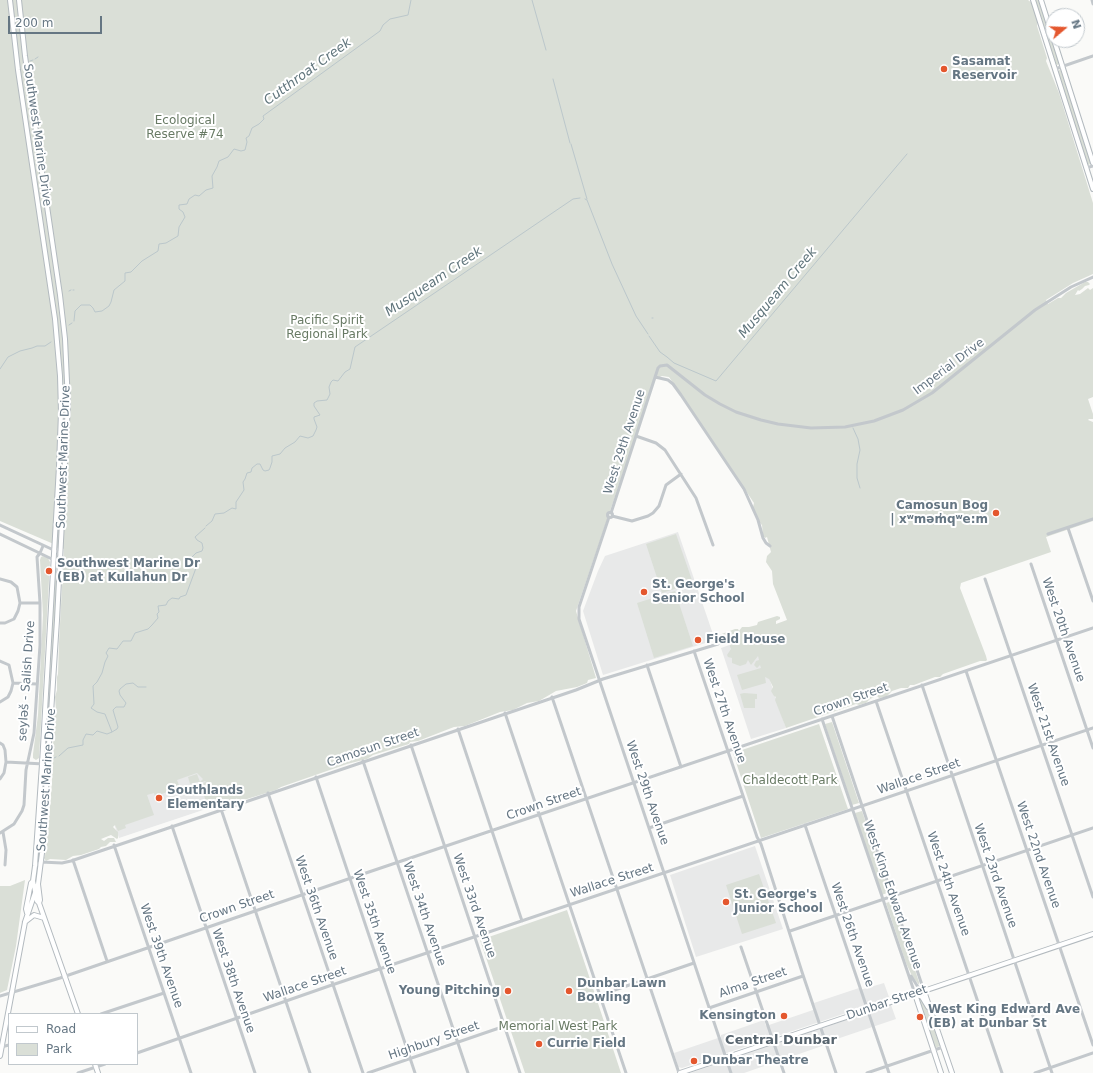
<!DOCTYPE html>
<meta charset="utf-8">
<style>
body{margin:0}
#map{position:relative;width:1093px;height:1073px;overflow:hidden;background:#fafaf8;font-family:"DejaVu Sans",sans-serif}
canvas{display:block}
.legend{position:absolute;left:8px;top:1013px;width:130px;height:52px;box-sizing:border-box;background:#fff;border:1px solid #c1c8cd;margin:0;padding:5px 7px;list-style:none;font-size:12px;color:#657683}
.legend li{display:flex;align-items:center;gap:8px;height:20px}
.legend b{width:20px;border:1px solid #c1c8cd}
.north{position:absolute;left:1045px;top:8px;width:40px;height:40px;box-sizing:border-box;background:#fff;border:1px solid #c1c8cd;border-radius:50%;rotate:71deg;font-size:11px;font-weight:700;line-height:16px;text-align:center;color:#657683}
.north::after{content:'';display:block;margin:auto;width:14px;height:18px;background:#e4572e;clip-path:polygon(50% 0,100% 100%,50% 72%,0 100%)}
.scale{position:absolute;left:8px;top:16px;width:94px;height:18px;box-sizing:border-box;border:2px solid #657683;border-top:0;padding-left:5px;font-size:12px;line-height:14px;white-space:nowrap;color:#657683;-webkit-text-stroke:3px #fff;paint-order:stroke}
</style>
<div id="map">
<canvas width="1093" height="1073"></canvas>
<ul class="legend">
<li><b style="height:5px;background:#fff"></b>Road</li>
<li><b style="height:11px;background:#dadfd7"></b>Park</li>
</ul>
<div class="north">N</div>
<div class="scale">200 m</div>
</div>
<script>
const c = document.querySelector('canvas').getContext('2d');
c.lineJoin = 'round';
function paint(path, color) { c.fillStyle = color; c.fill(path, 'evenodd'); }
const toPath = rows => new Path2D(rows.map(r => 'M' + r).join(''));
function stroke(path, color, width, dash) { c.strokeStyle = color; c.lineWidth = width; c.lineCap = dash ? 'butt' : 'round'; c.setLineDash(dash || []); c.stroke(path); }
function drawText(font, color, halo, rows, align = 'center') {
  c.font = font + ' "DejaVu Sans",sans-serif'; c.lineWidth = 4; c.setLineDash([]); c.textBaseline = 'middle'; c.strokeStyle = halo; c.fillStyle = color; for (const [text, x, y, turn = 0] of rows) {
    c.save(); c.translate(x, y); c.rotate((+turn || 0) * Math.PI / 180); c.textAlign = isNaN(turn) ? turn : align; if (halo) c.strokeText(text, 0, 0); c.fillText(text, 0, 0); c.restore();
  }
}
paint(toPath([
 [678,532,715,640,603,675,583,611,598,571,605,556],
 [755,636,786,728,751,739,721,648],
 [198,758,215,806,119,838,102,790],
 [755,846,783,929,696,957,670,875],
 [884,983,889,997,888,999,682,1068,678,1067,674,1053,721,1037,721,1035,764,1020,766,1026,816,1009,814,1003,859,988,860,990],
 [891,1005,896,1019,825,1043,825,1045,744,1073,690,1073]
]), '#e8e9e9');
paint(toPath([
 [0,0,1028,0,1032,3,1038,21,1037,26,1047,58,1046,61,1059,93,1093,203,1093,274,1073,283,1046,300,1048,304,1058,298,1061,298,1066,293,1085,282,1088,282,1090,284,1089,285,1085,286,1082,289,1079,291,1078,290,1075,295,1080,294,1088,288,1090,290,1093,288,1093,397,1088,399,1093,414,1093,419,1089,419,1088,420,1093,422,1093,521,1046,537,1051,552,961,583,960,588,986,656,987,660,986,661,980,661,943,674,940,677,935,677,914,685,910,685,908,688,901,688,892,691,886,697,879,698,877,696,870,699,866,703,859,705,856,704,786,728,775,700,776,697,774,696,771,691,773,687,769,679,765,677,766,683,742,690,737,675,761,668,760,665,757,668,754,665,756,661,759,660,758,656,751,665,748,660,746,664,740,666,732,663,732,658,728,657,727,655,731,649,730,647,730,643,735,636,724,637,719,635,735,629,738,629,739,631,742,627,749,627,757,625,758,622,777,616,780,617,780,619,776,621,776,624,787,620,773,584,772,571,766,562,767,556,771,552,767,537,765,538,763,536,762,525,759,522,753,507,754,503,669,377,662,376,655,379,576,611,596,678,588,680,587,683,577,687,556,691,539,701,527,703,513,710,500,712,465,726,454,727,418,741,410,742,409,744,373,755,367,759,347,764,281,787,276,790,221,807,217,807,219,802,216,805,214,804,208,807,200,784,206,782,205,781,200,783,197,782,190,784,188,777,197,774,200,782,203,779,197,773,177,780,180,788,155,796,154,793,147,795,154,815,125,825,126,828,118,831,115,825,113,827,118,832,118,838,117,839,111,835,101,839,104,841,108,838,114,838,116,842,110,842,106,846,101,847,99,849,81,855,73,856,66,860,50,859,46,861,44,858,45,856,48,828,52,782,54,714,56,710,55,697,57,690,57,677,58,674,59,643,64,549,59,546,56,550,56,545,0,521],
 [1035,0,1039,0,1059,63,1058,65,1056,64],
 [1060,69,1061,71,1091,162,1089,165,1087,164,1058,72],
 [676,534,693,583,662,593,646,544],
 [43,556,48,558,50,562,39,758,36,760,33,758,33,754,38,715,43,615,40,560,41,557],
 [56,558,56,595,47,755,45,759],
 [675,591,693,646,654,658,637,603],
 [744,693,757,694,757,699,755,699,755,708,744,708,740,694],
 [832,722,859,803,852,805,825,724],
 [819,724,848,809,761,838,733,753],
 [862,811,889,892,882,895,855,813],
 [759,874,776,923,742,934,726,885],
 [25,880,16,946,7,990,0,993,0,886,10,886],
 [892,901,919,982,919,985,912,976,906,963,886,903],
 [567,910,586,967,621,1073,525,1073,480,940],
 [920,997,928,1011,940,1046,935,1048,934,1047,920,1004]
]), '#dadfd7');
stroke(toPath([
 [532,0,546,50],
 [35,59,38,57],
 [30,61,33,60],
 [553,79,570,143],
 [571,144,587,199],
 [585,199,587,200,612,264,636,316,648,334],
 [73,290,74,290],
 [69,291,71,290],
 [652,318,653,318],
 [74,321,75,311,81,305,90,305,93,308,95,312,102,311,109,306,111,302,114,290,125,281,125,273,131,272,142,261,158,251,159,244,166,243,178,236,179,227,185,217,183,212,179,209,179,205,187,204,189,199,195,195,199,196,206,190,213,188,212,176,217,167,219,161,228,157,234,149,241,151,245,150,247,142,246,138,249,136,252,128,259,124,264,119,263,116,380,31,383,25,390,19,408,15,411,0],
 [69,325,72,323],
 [649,336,660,352,667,357,674,363,716,381,907,154],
 [0,369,8,357,20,351,32,348,37,346,45,346,51,342],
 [853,428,858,439,860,450,857,464,857,478,860,488],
 [206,526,212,521,215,514,224,513,232,508,236,509,236,502,244,490,243,482,245,479,247,473,251,472,252,468,257,464,260,464,263,470,265,471,269,470,270,468,272,462,272,456,280,454,285,448,295,442,300,436,308,438,313,436,316,430,317,427,314,419,314,417,320,415,314,406,314,403,317,401,327,400,330,394,329,387,331,382,333,380,338,381,345,372,350,369,355,347,573,199,580,198],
 [112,732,117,729,118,727,113,710,116,707,124,707,126,703,120,695,119,691,120,689,126,684,133,683,138,687,146,687],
 [59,756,68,748,83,745,83,740,86,734,93,735,97,731,107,734,112,732,105,714,97,712,91,708,94,704,93,686,97,682,102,673,105,662,108,656,106,653,109,648,117,649,123,641,131,641,135,633,148,629,152,625,158,618,157,614,159,612,158,606,166,605,168,601,172,598,179,599,180,597,186,595,196,568,192,557,196,553,202,551,203,548,202,543,197,540,195,537,205,528],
 [54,758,56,757]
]), '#bbc7cb', 1);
const secondary = toPath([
 [10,0,18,70,55,319,60,376,61,412,59,466,42,764,35,866,33,881,31,883,26,909,27,913],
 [1033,0,1093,189],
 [1041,0,1053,38],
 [1054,40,1093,163],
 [33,881,37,901,39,903,78,1014],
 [38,884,40,900,39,903],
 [25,922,34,915,44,918],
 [924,991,952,1073],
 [915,994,941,1073],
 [915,994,922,997,928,1007],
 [0,1056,25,922,38,884,42,853,57,620,68,403,65,339,60,295,25,56,19,0],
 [95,1064,98,1073],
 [680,1073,1093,934]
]);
stroke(secondary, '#b3babf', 6);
stroke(toPath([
 [1092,0,1093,4],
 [1055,69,1093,56],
 [1086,168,1093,166],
 [655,377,668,380,673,384,681,395,744,489,758,520,763,538,766,543,770,546],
 [636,436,656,443,665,450,696,498,713,545],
 '607.5 515a2.5 2.5 0 1 1 5 0a2.5 2.5 0 1 1-5 0Z',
 [611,513,658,368,660,366,667,365,705,395,720,404,736,412,761,420,778,424,811,428,845,427,874,421,903,410,932,393,1035,310,1071,287,1093,277],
 [612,516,632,521,648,516,653,513,659,506,666,485,681,474],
 [609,517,579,607,579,619,731,1073],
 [0,525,60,553],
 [1068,528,1093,601],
 [0,534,54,560],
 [1048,534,1093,519],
 [1031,564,1093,748],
 [0,579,11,582,17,587,20,603,18,611,14,619,5,623,0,623],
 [985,579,1093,897],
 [20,603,40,603],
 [694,651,757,837,761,844,802,972,836,1073],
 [0,661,9,665,13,683,11,691,8,697,0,702],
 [647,665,681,767],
 [966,671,1093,1045],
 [13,683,37,684],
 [922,685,1052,1073],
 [552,697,679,1073],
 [876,701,1002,1073],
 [505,713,626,1073],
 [832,716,924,991],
 [822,719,915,994],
 [458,729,522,921],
 [0,743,3,745,5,750,6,762,4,773,0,779],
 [411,745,520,1073],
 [363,761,468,1073],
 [6,762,44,764],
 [316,777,415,1073],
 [268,793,363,1073],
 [221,809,310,1073],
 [805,825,889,1073],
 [172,826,255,1073],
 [649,828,743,796],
 [3,832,6,850,5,865],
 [0,833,14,824,22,811,24,805,26,770,34,733,40,645,40,603,37,557,40,553,43,546],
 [114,845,191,1073],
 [73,860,107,961],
 [35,866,41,862,62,863,71,861,576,690,603,679,718,644],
 [790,931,1093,828],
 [741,947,784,1073],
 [911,976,918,987,924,991],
 [600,995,694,963],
 [0,996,60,978,354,877,1093,628],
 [709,1008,803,976],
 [101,1014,164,993],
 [1,1047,9,1045],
 [137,1053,329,986,1093,728],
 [78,1073,105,1064],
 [368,1073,505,1026],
 [867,1073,943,1047],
 [1035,1073,1093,1053]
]), '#c3c8cc', 3);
stroke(secondary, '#fff', 4);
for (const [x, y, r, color] of [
 [944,69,4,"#e4572e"],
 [996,513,4,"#e4572e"],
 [49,571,4,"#e4572e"],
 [644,592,4,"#e4572e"],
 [698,640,4,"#e4572e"],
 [159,798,4,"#e4572e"],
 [726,902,4,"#e4572e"],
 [508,991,4,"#e4572e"],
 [569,991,4,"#e4572e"],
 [784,1016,4,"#e4572e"],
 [920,1017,4,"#e4572e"],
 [539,1044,4,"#e4572e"],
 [694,1061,4,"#e4572e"]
]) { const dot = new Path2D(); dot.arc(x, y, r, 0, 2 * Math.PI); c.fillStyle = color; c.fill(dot); stroke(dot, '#fff', 1.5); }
drawText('bold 12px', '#657683', '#fff', [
 ["Sasamat",952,62],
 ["Reservoir",952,76],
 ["Camosun Bog",988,506,"right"],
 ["| xʷməm̓qʷe:m",988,520,"right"],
 ["Southwest Marine Dr",57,564],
 ["(EB) at Kullahun Dr",57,578],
 ["St. George's",652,585],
 ["Senior School",652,599],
 ["Field House",706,640],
 ["Southlands",167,791],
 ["Elementary",167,805],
 ["St. George's",734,895],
 ["Junior School",734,909],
 ["Dunbar Lawn",577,984],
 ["Bowling",577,998],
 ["Young Pitching",500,991,"right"],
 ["West King Edward Ave",928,1010],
 ["(EB) at Dunbar St",928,1024],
 ["Kensington",776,1016,"right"],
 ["Currie Field",547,1044],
 ["Dunbar Theatre",702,1061]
], 'left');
drawText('12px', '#687a64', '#fff', [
 ["Ecological",185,121],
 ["Reserve #74",185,135],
 ["Pacific Spirit",327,321],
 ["Regional Park",327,335],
 ["Chaldecott Park",790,781],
 ["Memorial West Park",558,1027]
]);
drawText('12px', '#657683', '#fff', [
 ["Southwest Marine Drive",37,135,82],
 ["Imperial Drive",949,367,-37],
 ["West 29th Avenue",625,442,-72],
 ["Southwest Marine Drive",64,457,-88],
 ["West 20th Avenue",1063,630,71],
 ["seyləš - Salish Drive",27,681,-86],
 ["Crown Street",851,700,-19],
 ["West 27th Avenue",724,711,71],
 ["West 21st Avenue",1048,735,71],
 ["Camosun Street",373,748,-19],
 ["Wallace Street",919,777,-19],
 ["Southwest Marine Drive",47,780,-86],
 ["West 29th Avenue",647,793,71],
 ["Crown Street",544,804,-19],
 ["West 22nd Avenue",1038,855,71],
 ["West 23rd Avenue",995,876,71],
 ["Wallace Street",612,881,-18],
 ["West 24th Avenue",948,884,71],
 ["West King Edward Avenue",892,895,71],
 ["West 33rd Avenue",474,906,71],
 ["Crown Street",237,907,-19],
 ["West 36th Avenue",316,908,71],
 ["West 34th Avenue",424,914,71],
 ["West 35th Avenue",374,922,71],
 ["West 26th Avenue",852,935,71],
 ["West 39th Avenue",161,956,71],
 ["West 38th Avenue",233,981,71],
 ["Alma Street",753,983,-19],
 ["Wallace Street",305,985,-19],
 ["Dunbar Street",887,1003,-19],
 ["Highbury Street",434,1041,-19]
]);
drawText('italic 13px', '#60757c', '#fff', [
 ["Cutthroat Creek",308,72,-36],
 ["Musqueam Creek",434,282,-34],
 ["Musqueam Creek",778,293,-50]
]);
drawText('bold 13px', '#57646e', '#fff', [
 ["Central Dunbar",781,1041]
]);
</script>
